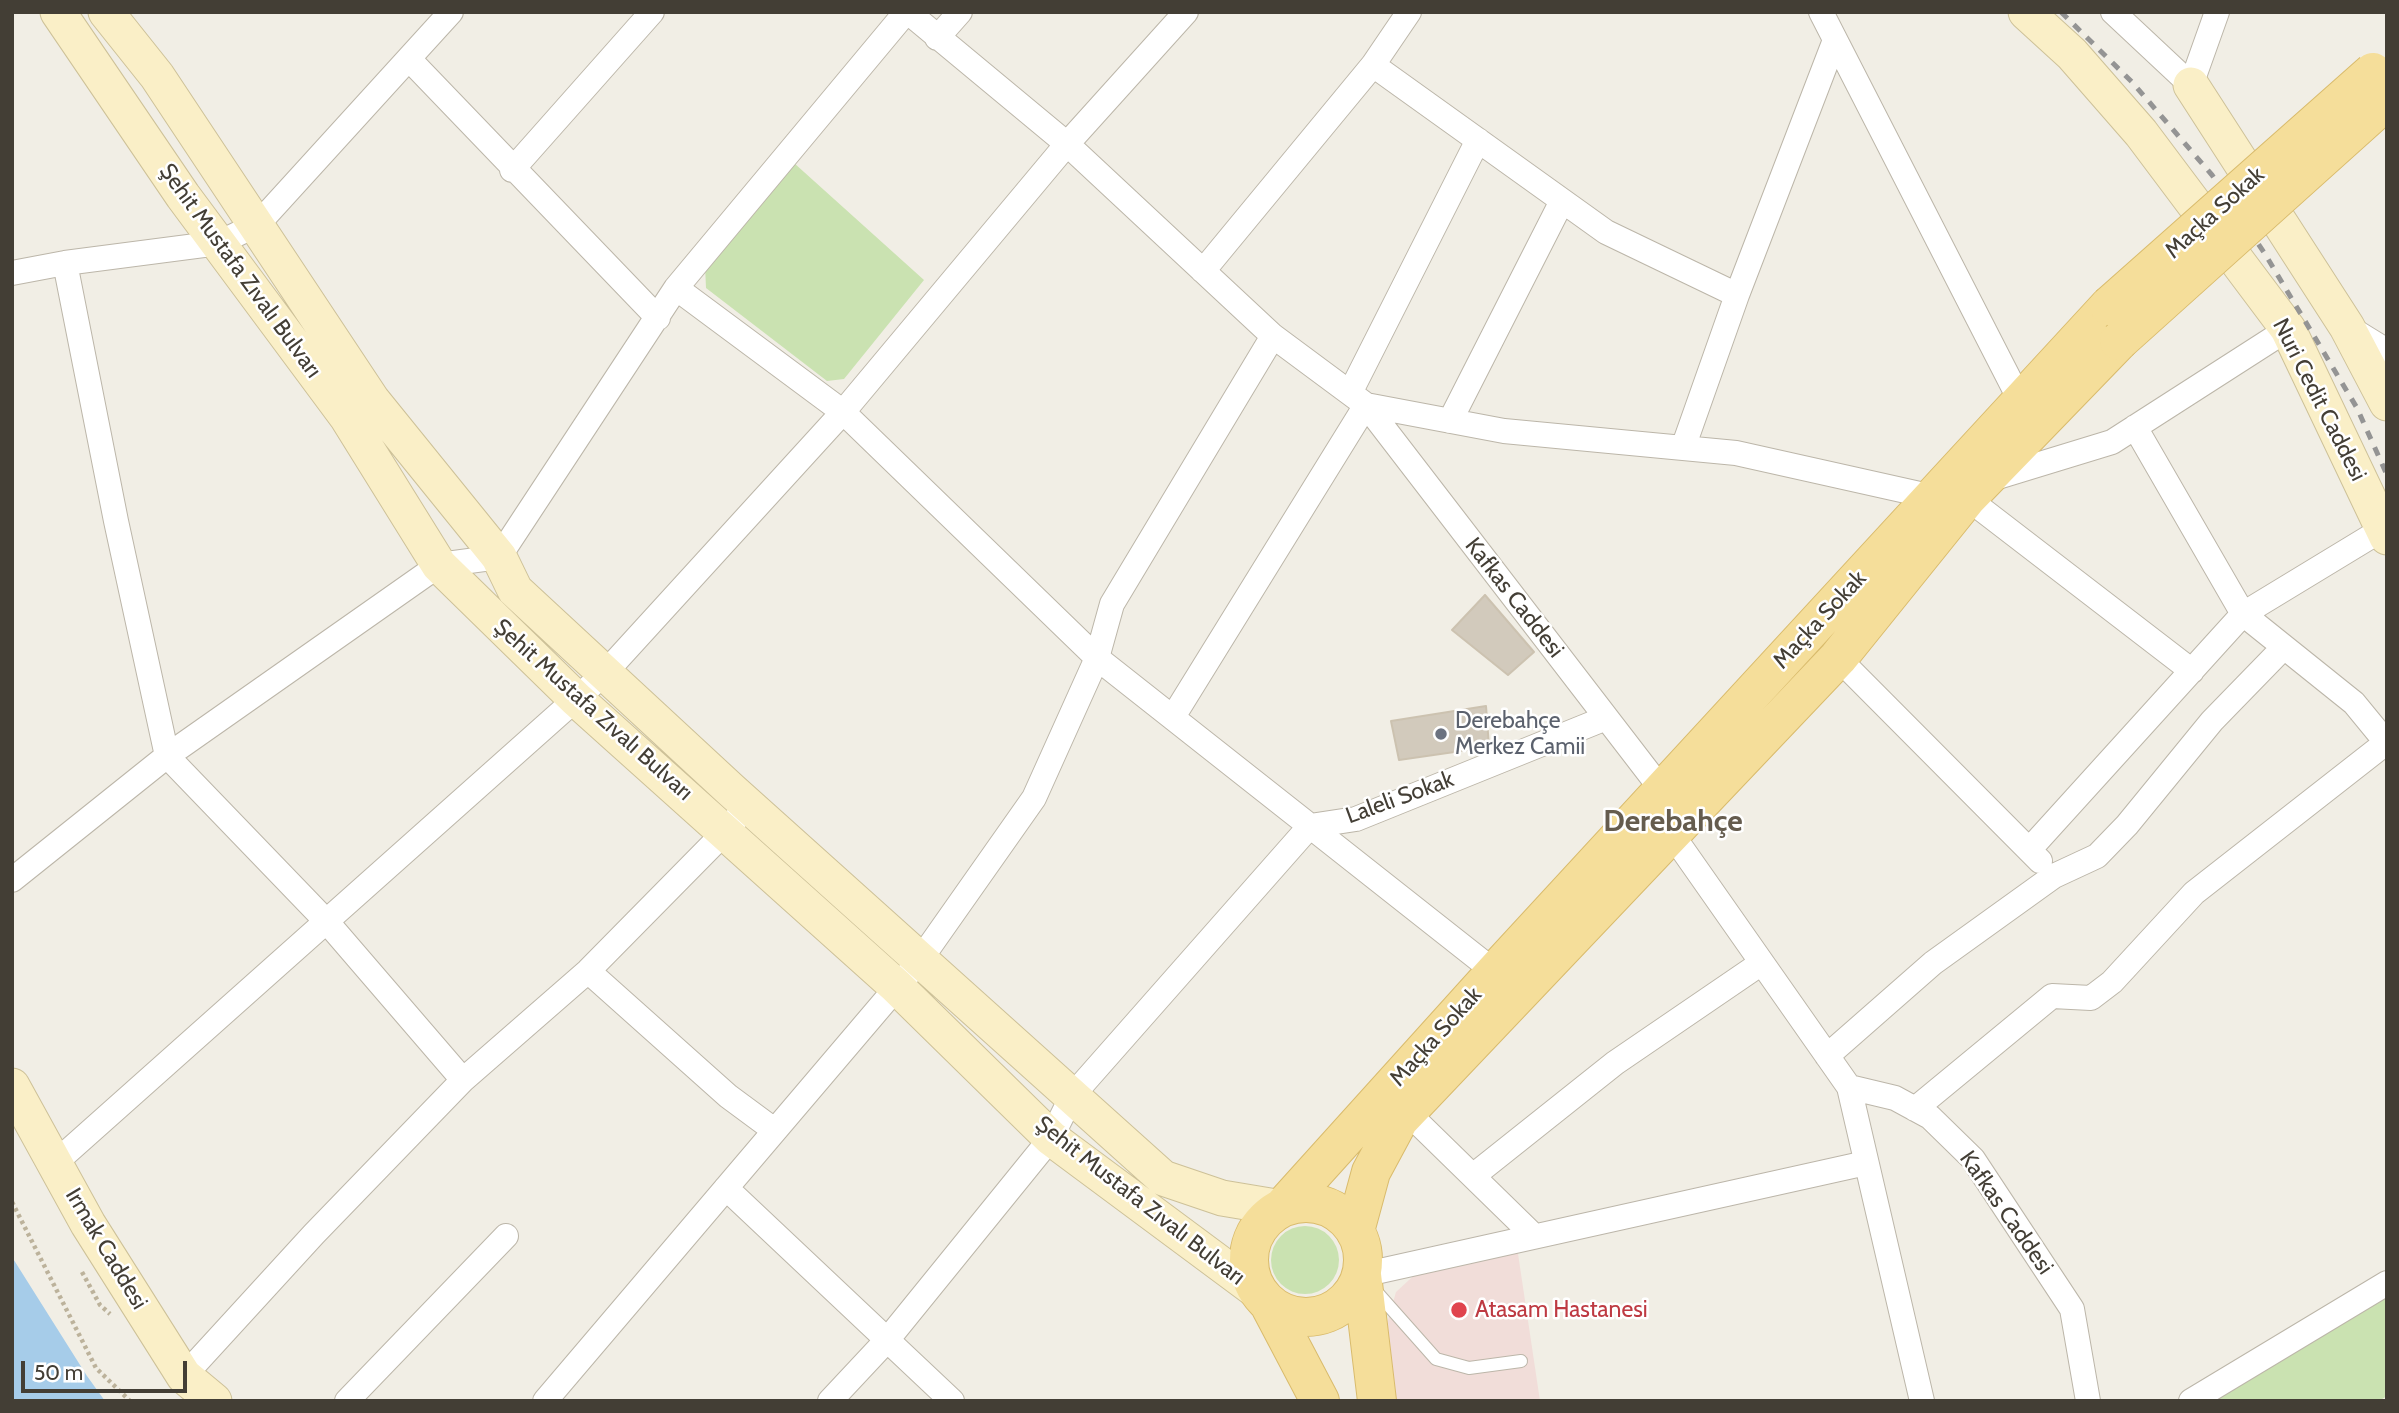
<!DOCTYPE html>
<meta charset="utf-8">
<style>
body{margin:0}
#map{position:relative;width:2399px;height:1413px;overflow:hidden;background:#f1eee5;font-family:Cabin,sans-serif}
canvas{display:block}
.frame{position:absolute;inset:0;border:14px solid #433e35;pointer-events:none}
.scale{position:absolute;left:21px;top:1361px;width:166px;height:32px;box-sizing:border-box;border:4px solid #433e35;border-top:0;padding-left:9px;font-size:21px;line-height:24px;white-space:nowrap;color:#433e35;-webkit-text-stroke:5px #fff;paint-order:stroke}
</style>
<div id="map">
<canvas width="2399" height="1413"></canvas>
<div class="frame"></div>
<div class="scale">50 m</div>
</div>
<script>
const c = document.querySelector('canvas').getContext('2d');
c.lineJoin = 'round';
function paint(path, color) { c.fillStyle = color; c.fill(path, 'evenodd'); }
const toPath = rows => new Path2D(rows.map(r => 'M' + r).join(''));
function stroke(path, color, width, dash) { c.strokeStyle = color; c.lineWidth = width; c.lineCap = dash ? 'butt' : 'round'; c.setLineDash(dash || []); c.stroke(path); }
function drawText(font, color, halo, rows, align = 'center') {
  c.font = font + ' Cabin,sans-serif'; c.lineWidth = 5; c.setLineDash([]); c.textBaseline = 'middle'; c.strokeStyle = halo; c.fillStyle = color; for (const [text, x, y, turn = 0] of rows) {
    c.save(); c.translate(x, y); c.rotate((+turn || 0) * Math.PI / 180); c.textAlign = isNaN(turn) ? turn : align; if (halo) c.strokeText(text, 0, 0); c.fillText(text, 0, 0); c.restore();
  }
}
paint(toPath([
 [1517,1247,1540,1401,1394,1401,1386,1327,1396,1292,1422,1268]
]), '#f1ddd9');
paint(toPath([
 [794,163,924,280,844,379,827,381,706,288,705,265],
 '1271 1260a34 34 0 1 1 68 0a34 34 0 1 1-68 0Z',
 [2387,1296,2387,1396,2379,1401,2213,1401]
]), '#cae2b1');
paint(toPath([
 [12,1257,87,1376,105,1401,12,1401]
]), '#a6cce9');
const building = toPath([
 [1485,595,1534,652,1508,675,1452,630,1485,595],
 [1486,706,1489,747,1399,760,1391,721,1486,706]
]);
paint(building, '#d2cabc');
stroke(building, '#ccc2b0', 2);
const lane = toPath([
 [1373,1288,1436,1359,1469,1368,1521,1361]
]);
const street = toPath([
 [908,12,1067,144,1273,336,1366,405,1504,431,1736,453,1933,497],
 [1821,12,2021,402],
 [2113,12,2191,85,2217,12],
 [937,38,960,12],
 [409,59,658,318],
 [1373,65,1606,232,1737,295],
 [512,170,652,12],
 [65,263,116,521,167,756,327,922,463,1080],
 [1203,271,1373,65,1409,12],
 [12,273,65,263,219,243,258,224,451,12],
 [676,288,843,412,1097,658,1495,972],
 [2348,327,2387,351],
 [1350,393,1478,140],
 [1366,405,1662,790],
 [1450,421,1562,201],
 [2135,427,2243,614,2354,703,2386,742],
 [1683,448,1737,295,1835,40],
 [1991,479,2112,442,2288,329],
 [1967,498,2192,671],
 [1838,658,2040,861],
 [1173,717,1366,405],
 [1671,833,1849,1087,1922,1401],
 [2029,850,2243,614,2383,529],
 [12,880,167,756,439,565,499,557,676,288,906,12],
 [588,971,728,1096,774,1130],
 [1827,1056,1933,963,2054,876,2097,856,2127,825,2212,721,2284,647],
 [1849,1087,1895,1098,1930,1117,1973,1159,2072,1309,2088,1401],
 [1915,1109,2052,996,2091,998,2112,982,2194,893,2387,742],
 [1407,1112,1533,1235],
 [55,1163,604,674,843,412,1067,144,1186,12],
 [1473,1176,1615,1063,1760,964],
 [726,1188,952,1401],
 [1362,1275,1866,1163],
 [184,1376,314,1234,463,1080,588,971,726,831,747,805],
 [347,1401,506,1236],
 [545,1401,920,960,1034,798,1097,658,1112,604,1273,336],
 [830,1401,888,1339,1051,1138,1072,1096,1310,826,1356,819,1606,718],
 [2191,1401,2387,1283]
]);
const secondary = toPath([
 [58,12,183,196,347,417,439,565,576,699,896,986,1051,1138,1257,1291],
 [106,12,157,76,372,400,499,557,515,590,731,790,1163,1178,1222,1198,1282,1208],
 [2026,12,2072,54,2141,133,2288,329,2387,537],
 [2191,85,2347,327,2387,403],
 [12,1086,88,1224,184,1376,214,1401]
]);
const primary = toPath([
 '1249 1260a57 57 0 1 1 114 0a57 57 0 1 1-114 0Z',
 [1282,1208,1495,972,2109,306],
 [1355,1231,1371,1172,1399,1120,1838,658,1967,498,2119,341],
 [1362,1275,1377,1401],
 [1270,1306,1320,1401]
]);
stroke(lane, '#bcb6a9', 14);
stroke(street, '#bcb6a9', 26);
stroke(secondary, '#cdc198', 37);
stroke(primary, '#d9bb6c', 40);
stroke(toPath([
 [12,1202,96,1368,130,1401],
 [82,1272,100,1305,110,1314]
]), '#bcb29b', 4.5, [3.5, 3.5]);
stroke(lane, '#fff', 12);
stroke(street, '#fff', 24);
stroke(secondary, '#faefc7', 35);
stroke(primary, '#f5de9a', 38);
stroke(toPath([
 [2061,12,2132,82,2212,175,2265,254,2357,408,2387,475]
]), '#949494', 5, [9, 9]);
const primaryBridge = toPath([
 [2109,306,2373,72],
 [2119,341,2386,101]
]);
stroke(primaryBridge, '#d9bb6c', 40, []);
stroke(primaryBridge, '#f5de9a', 38);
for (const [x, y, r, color] of [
 [1441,734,7,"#6b7280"],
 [1459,1310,9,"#e0444e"]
]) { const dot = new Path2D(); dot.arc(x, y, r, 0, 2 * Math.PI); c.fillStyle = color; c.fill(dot); stroke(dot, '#fff', 2.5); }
drawText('23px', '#433e35', '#fff', [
 ["Maçka Sokak",2215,213,-42],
 ["Şehit Mustafa Zıvalı Bulvarı",240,271,54],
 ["Nuri Cedit Caddesi",2319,400,63],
 ["Kafkas Caddesi",1514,598,52],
 ["Maçka Sokak",1820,620,-47],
 ["Şehit Mustafa Zıvalı Bulvarı",593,710,42],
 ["Laleli Sokak",1400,798,-20],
 ["Maçka Sokak",1436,1037,-48],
 ["Şehit Mustafa Zıvalı Bulvarı",1140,1201,38],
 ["Kafkas Caddesi",2006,1213,55],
 ["Irmak Caddesi",106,1249,59]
]);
drawText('23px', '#5b616d', '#fff', [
 ["Derebahçe",1455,721],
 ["Merkez Camii",1455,747]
], 'left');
drawText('23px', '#be3a42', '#fff', [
 ["Atasam Hastanesi",1475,1310]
], 'left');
drawText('bold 30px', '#655c4e', '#fff', [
 ["Derebahçe",1673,822]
]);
</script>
